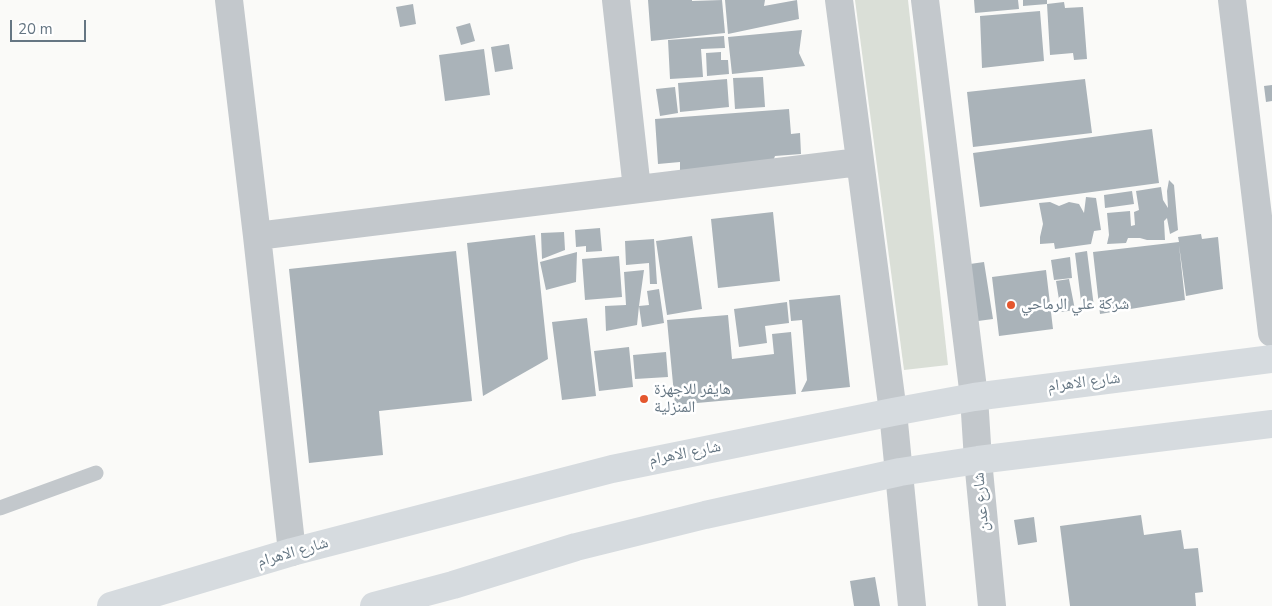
<!DOCTYPE html>
<meta charset="utf-8">
<style>
body{margin:0}
#map{position:relative;width:1272px;height:606px;overflow:hidden;background:#fafaf8;font-family:"Nunito Sans",sans-serif}
canvas{display:block}
.scale{position:absolute;left:10px;top:20px;width:76px;height:22px;box-sizing:border-box;border:2px solid #657683;border-top:0;padding-left:6px;font-size:15px;line-height:18px;white-space:nowrap;color:#657683;-webkit-text-stroke:4px #fff;paint-order:stroke}
</style>
<div id="map">
<canvas width="1272" height="606"></canvas>
<div class="scale">20 m</div>
</div>
<script>
const c = document.querySelector('canvas').getContext('2d');
c.lineJoin = 'round';
function paint(path, color) { c.fillStyle = color; c.fill(path, 'evenodd'); }
const toPath = rows => new Path2D(rows.map(r => 'M' + r).join(''));
function stroke(path, color, width, dash) { c.strokeStyle = color; c.lineWidth = width; c.lineCap = dash ? 'butt' : 'round'; c.setLineDash(dash || []); c.stroke(path); }
function drawText(font, color, halo, rows, align = 'center') {
  c.font = font + ' "Nunito Sans","Noto Naskh Arabic",sans-serif'; c.lineWidth = 5; c.setLineDash([]); c.textBaseline = 'middle'; c.strokeStyle = halo; c.fillStyle = color; for (const [text, x, y, turn = 0] of rows) {
    c.save(); c.translate(x, y); c.rotate((+turn || 0) * Math.PI / 180); c.textAlign = isNaN(turn) ? turn : align; if (halo) c.strokeText(text, 0, 0); c.fillText(text, 0, 0); c.restore();
  }
}
paint(toPath([
 [855,0,908,0,948,365,904,370]
]), '#dadfd7');
paint(toPath([
 [648,0,692,0,692,1,722,0,725,33,651,41],
 [725,0,765,0,764,6,797,0,799,19,728,34],
 [974,0,1018,0,1019,9,975,13],
 [1023,0,1047,0,1047,4,1023,6],
 [1064,2,1065,8,1083,7,1087,59,1074,60,1073,53,1050,55,1047,4],
 [413,4,416,24,400,27,396,7],
 [1040,11,1044,61,982,68,980,16],
 [470,23,475,41,461,45,456,27],
 [802,30,799,53,805,66,732,74,728,37],
 [724,36,725,48,701,49,703,77,670,79,668,40],
 [509,44,513,69,495,72,491,47],
 [484,49,490,95,445,101,439,55],
 [721,52,721,60,728,60,729,74,707,76,706,53],
 [763,77,765,107,735,109,733,78],
 [727,79,729,107,680,112,678,83],
 [1085,79,1092,133,973,147,967,92],
 [1272,85,1272,101,1266,102,1264,86],
 [675,87,678,113,660,116,656,89],
 [789,109,791,134,800,133,801,154,775,156,772,164,680,171,680,162,658,164,655,119],
 [1152,129,1159,183,980,207,973,153],
 [1169,180,1174,185,1178,230,1170,234,1167,218,1164,221,1165,240,1147,240,1140,238,1128,238,1126,243,1107,244,1109,235,1107,213,1130,211,1131,226,1135,225,1134,212,1139,210,1136,191,1161,187,1163,200,1168,208,1167,191],
 [1132,191,1134,204,1105,208,1104,195],
 [1086,197,1096,198,1101,230,1094,231,1091,244,1055,249,1054,243,1040,244,1040,237,1043,224,1039,203,1050,202,1059,206,1069,202,1079,204,1084,213],
 [773,212,780,281,718,288,711,219],
 [600,228,602,251,586,252,586,246,576,247,575,230],
 [564,232,565,250,542,259,541,233],
 [1201,234,1202,239,1218,237,1223,289,1186,296,1179,245,1185,300,1100,314,1093,252,1179,242,1178,237],
 [535,235,548,359,483,396,467,243],
 [692,236,702,309,667,315,656,241],
 [654,239,657,284,650,284,649,263,626,265,625,241],
 [456,251,472,401,379,411,383,455,309,463,289,269],
 [1087,251,1094,307,1082,309,1075,253],
 [577,252,576,282,546,290,540,262],
 [619,256,622,297,585,300,582,259],
 [1070,257,1072,278,1054,280,1051,260],
 [984,262,993,319,978,321,970,264],
 [644,270,639,306,649,305,647,291,659,289,664,323,642,327,639,306,637,325,606,331,605,306,626,305,624,272],
 [1046,270,1053,329,999,336,992,277],
 [1069,279,1075,310,1061,312,1056,281],
 [840,295,850,387,801,392,807,380,802,320,791,321,789,300],
 [787,302,789,323,765,326,767,343,739,347,734,309],
 [728,315,732,359,774,354,772,334,791,332,796,394,675,405,667,320],
 [587,318,596,396,562,400,552,322],
 [629,347,633,387,599,391,594,351],
 [666,352,668,377,635,379,633,355],
 [1141,515,1144,535,1181,530,1184,549,1198,548,1203,592,1195,593,1196,606,1070,606,1060,526],
 [1034,517,1037,542,1018,545,1014,520],
 [875,577,880,606,854,606,850,581]
]), '#aab3b9');
stroke(toPath([
 [0,508,96,473]
]), '#c3c8cc', 15);
stroke(toPath([
 [229,0,257,236,292,552],
 [616,0,637,189],
 [839,0,893,412,912,606],
 [925,0,974,397,978,460,992,606],
 [1232,0,1272,333],
 [257,236,859,162]
]), '#c3c8cc', 28);
stroke(toPath([
 [111,606,292,552,612,469,893,412,974,397,1272,359],
 [374,606,453,585,576,547,705,515,900,472,978,460,1272,424]
]), '#d6dbdf', 28);
for (const [x, y, r, color] of [
 [1011,305,5,"#e4572e"],
 [644,399,5,"#e4572e"]
]) { const dot = new Path2D(); dot.arc(x, y, r, 0, 2 * Math.PI); c.fillStyle = color; c.fill(dot); stroke(dot, '#fff', 2); }
drawText('16px', '#657683', '#fff', [
 ["شركة علي الرماحي",1021,305],
 ["هايفر للاجهزة",654,390],
 ["المنزلية",654,408]
], 'left');
drawText('16px', '#657683', '#fff', [
 ["شارع الاهرام",1084,383,-7],
 ["شارع الاهرام",685,454,-11],
 ["شارع عدن",982,502,-95],
 ["شارع الاهرام",293,553,-16]
]);
</script>
